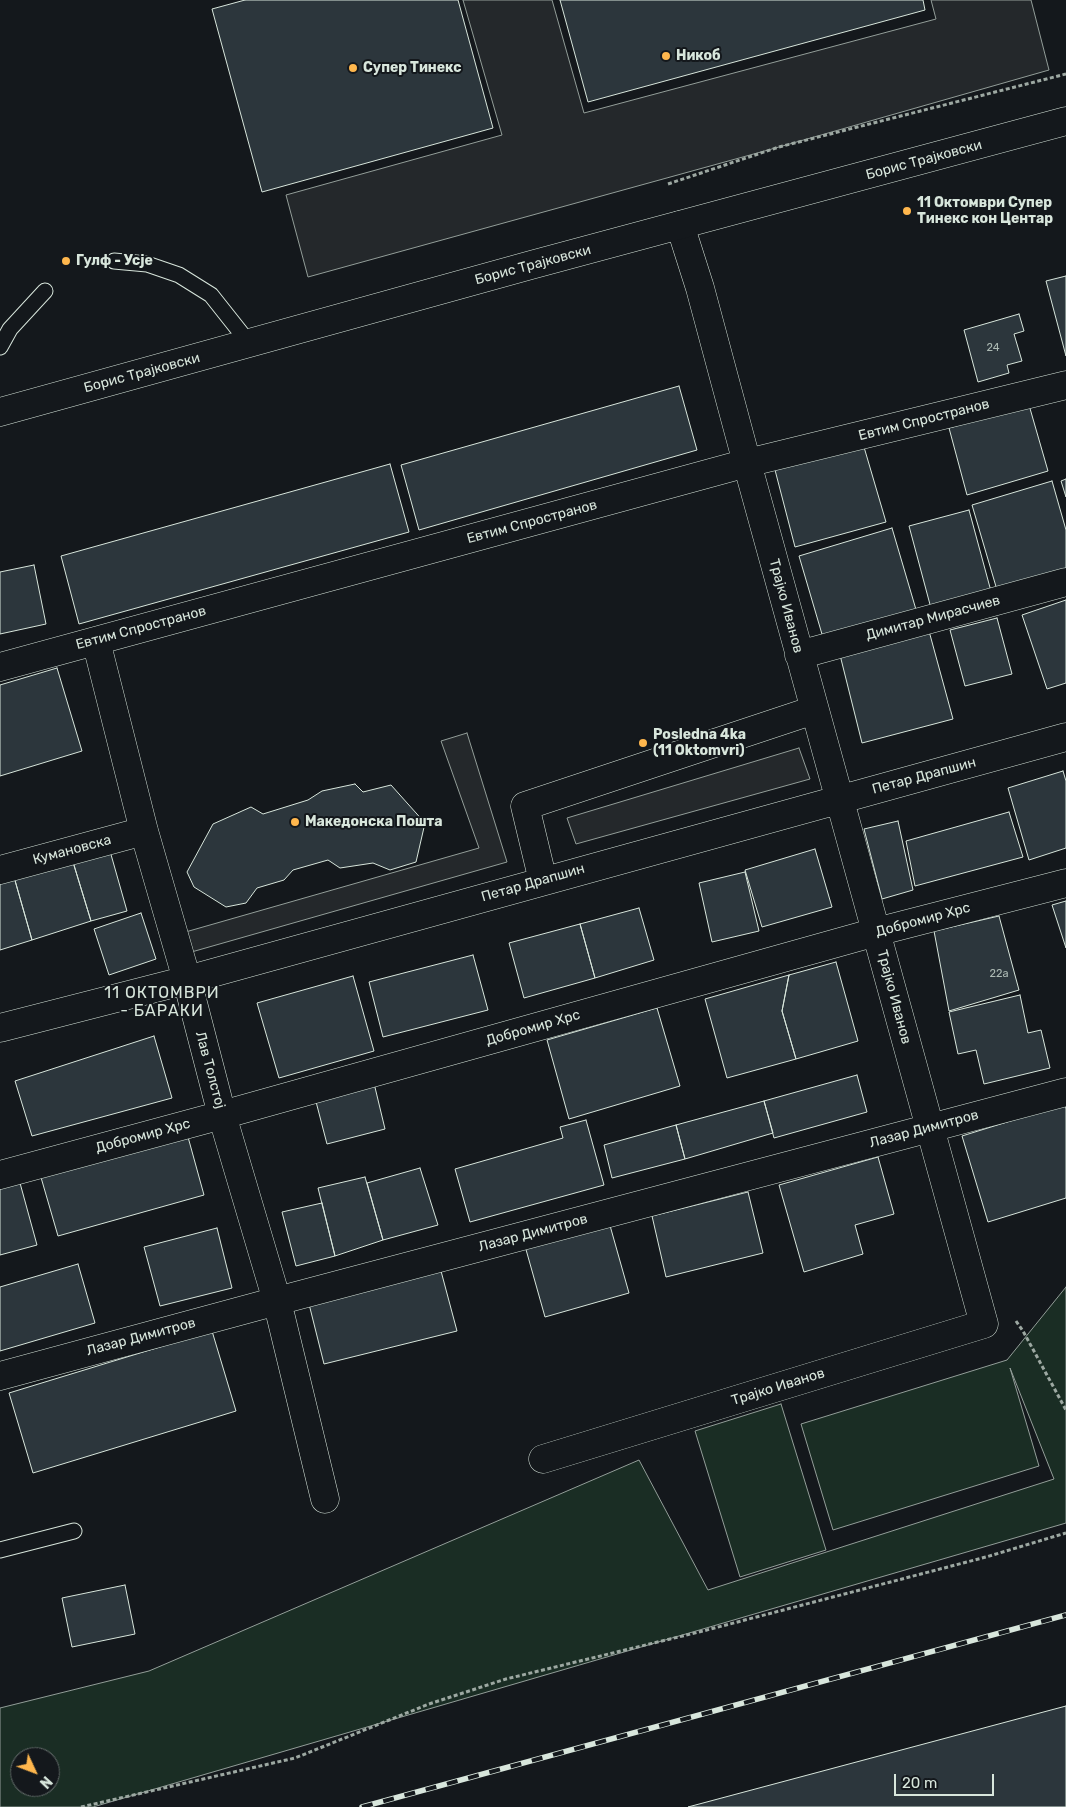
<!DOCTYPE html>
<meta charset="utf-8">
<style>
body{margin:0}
#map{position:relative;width:1066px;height:1807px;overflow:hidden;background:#14181c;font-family:Rubik,sans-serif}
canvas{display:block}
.north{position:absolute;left:10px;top:1747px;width:50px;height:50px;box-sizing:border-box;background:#14181c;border:1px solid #626a69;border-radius:50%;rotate:133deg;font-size:14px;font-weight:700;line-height:20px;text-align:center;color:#d8e6dc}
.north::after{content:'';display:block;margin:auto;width:18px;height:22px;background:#ffb74d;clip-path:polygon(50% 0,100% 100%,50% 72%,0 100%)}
.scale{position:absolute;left:894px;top:1774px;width:100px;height:22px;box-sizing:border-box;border:2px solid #d8e6dc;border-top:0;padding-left:6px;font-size:15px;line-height:18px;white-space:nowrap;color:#d8e6dc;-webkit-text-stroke:4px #14181c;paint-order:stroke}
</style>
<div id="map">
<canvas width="1066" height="1807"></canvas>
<div class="north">N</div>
<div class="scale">20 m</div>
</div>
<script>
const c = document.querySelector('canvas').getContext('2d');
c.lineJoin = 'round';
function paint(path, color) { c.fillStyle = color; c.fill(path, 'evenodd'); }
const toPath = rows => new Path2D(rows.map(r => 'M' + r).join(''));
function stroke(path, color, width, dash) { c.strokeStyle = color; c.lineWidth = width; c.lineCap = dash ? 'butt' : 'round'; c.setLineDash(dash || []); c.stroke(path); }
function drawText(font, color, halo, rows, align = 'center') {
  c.font = font + ' Rubik,sans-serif'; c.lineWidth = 4; c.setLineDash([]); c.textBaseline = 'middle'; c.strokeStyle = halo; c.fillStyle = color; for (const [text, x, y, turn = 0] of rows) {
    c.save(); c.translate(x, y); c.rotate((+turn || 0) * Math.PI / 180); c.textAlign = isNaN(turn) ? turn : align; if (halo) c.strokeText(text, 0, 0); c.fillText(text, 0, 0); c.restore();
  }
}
const green = toPath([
 [1066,1287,1066,1523,93,1807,0,1807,0,1708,149,1671,639,1460,708,1590,1054,1479,1010,1368,1039,1466,833,1530,801,1424,1007,1360,1066,1287],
 [20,1757,50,1757,50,1787,20,1787,20,1757],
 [781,1404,826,1550,740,1577,695,1431,781,1404]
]);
paint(green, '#1a2d24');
stroke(green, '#939e99', 1);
const parking = toPath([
 [463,0,552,0,584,113,936,19,931,0,1031,0,1049,70,779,147,308,277,286,195,502,135,463,0],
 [467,733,507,862,188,953,182,933,479,848,441,741,467,733],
 [799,748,810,779,576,844,567,818,799,748]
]);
paint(parking, '#24282b');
stroke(parking, '#939e99', 1);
const building = toPath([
 [245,0,458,0,493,128,262,192,212,9,245,0],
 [560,0,923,0,925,10,588,102,560,0],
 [1066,276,1066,356,1046,281,1066,276],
 [1019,314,1024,331,1014,334,1022,361,1007,365,1009,373,978,382,964,330,1019,314],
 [679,386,697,450,419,530,401,465,679,386],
 [1029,405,1048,471,967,495,949,428,1029,405],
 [864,447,886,522,795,547,775,470,864,447],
 [390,464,409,532,79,624,61,556,390,464],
 [1066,479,1066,497,1061,481,1066,479],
 [1052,481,1066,530,1066,570,997,590,972,505,1052,481],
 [969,510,992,595,932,612,909,526,969,510],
 [892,528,917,613,824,641,799,556,892,528],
 [34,565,46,624,0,634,0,572,34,565],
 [1066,600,1066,683,1047,689,1022,615,1066,600],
 [997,618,1012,674,965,686,950,630,997,618],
 [929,631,953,719,862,743,840,655,929,631],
 [57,668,82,751,0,776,0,685,57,668],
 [1063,771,1066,781,1066,848,1029,860,1008,788,1063,771],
 [355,784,363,792,391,785,425,823,416,862,390,870,373,863,340,868,328,860,293,870,284,880,257,888,246,903,226,907,194,887,187,872,213,824,251,807,263,814,308,800,322,791,355,784],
 [1009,812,1023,857,915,886,906,841,1009,812],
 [898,821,913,890,882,899,864,829,898,821],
 [815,849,832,907,762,927,745,870,815,849],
 [110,851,127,911,91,921,73,862,110,851],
 [73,862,91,921,32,940,14,877,73,862],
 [745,872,759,931,712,942,699,883,745,872],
 [14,877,32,940,0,950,0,881,14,877],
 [1066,901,1066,948,1052,905,1066,901],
 [639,908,654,960,595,978,580,924,639,908],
 [141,913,156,959,109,975,94,929,141,913],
 [999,916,1019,990,949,1011,934,931,999,916],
 [580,924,595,978,524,998,509,943,580,924],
 [473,955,488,1010,383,1037,369,982,473,955],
 [836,962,858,1041,796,1059,782,1011,789,975,836,962],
 [789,975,782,1011,796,1059,727,1078,705,999,789,975],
 [353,976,374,1051,279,1078,257,1003,353,976],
 [1020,995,1028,1033,1041,1030,1050,1068,984,1084,976,1050,958,1054,949,1012,1020,995],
 [657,1008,680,1086,569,1119,547,1040,657,1008],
 [154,1036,172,1098,32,1136,15,1081,154,1036],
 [857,1075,867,1112,774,1138,764,1101,857,1075],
 [373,1079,385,1129,327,1144,314,1094,373,1079],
 [764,1101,773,1133,685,1159,676,1125,764,1101],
 [1065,1104,1066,1109,1066,1198,988,1222,962,1136,1065,1104],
 [586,1120,604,1185,470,1222,455,1169,563,1138,560,1127,586,1120],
 [676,1125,685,1159,612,1178,604,1145,676,1125],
 [188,1137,204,1195,58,1236,40,1174,188,1137],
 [878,1157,894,1214,855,1225,863,1254,804,1272,779,1185,878,1157],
 [420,1168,438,1225,383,1240,367,1183,420,1168],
 [365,1177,383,1240,335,1256,318,1188,365,1177],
 [0,1180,20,1183,37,1245,0,1255,0,1180],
 [748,1192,763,1253,666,1277,652,1216,748,1192],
 [322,1203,335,1256,296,1266,282,1212,322,1203],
 [609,1222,629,1293,545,1317,525,1246,609,1222],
 [217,1228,232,1288,160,1306,144,1247,217,1228],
 [78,1264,95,1323,0,1351,0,1287,78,1264],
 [441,1271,457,1331,324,1364,309,1304,441,1271],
 [212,1331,236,1411,33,1473,9,1393,212,1331],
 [125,1585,135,1634,72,1647,62,1598,125,1585],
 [1066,1706,1066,1807,688,1807,1066,1706]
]);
paint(building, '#2c363c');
stroke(building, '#d8e6dc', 1);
const lane = toPath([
 [114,261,147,264,179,275,211,295,249,343],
 [0,347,10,329,45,291],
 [0,1550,74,1531]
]);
const street = toPath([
 [96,641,144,831,187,980,222,1115,277,1301,325,1499],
 [799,655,1066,582],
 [0,667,747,463,1066,385],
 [0,870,144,831],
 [543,881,525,806,814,710],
 [0,1028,187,980,1066,737],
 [0,1175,222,1115,876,932,1066,883],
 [0,1376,277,1301,1066,1092],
 [543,1459,984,1324,747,463,700,288,680,225]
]);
const secondary = toPath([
 [0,412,531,265,1066,121]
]);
stroke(lane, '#d8e6dc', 17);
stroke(street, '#d8e6dc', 29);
stroke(secondary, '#d8e6dc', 29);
stroke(toPath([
 [668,184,779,147,1066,74],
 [1016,1321,1023,1331,1066,1410],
 [81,1807,295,1758,429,1704,506,1679,703,1631,986,1557,1066,1533]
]), '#9da8a2', 3, [4, 2.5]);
stroke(lane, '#14181c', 15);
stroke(street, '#14181c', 28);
stroke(secondary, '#14181c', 28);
const rail = toPath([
 [362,1807,1066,1615]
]);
stroke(rail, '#d8e6dc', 5.5);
stroke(rail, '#14181c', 4, [11]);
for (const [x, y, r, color] of [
 [666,56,5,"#ffb74d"],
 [353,68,5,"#ffb74d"],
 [907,211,5,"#ffb74d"],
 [66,261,5,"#ffb74d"],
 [643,743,5,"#ffb74d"],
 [295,822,5,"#ffb74d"]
]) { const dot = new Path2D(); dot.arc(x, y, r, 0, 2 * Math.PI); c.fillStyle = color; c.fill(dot); stroke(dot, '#14181c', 2); }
drawText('11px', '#adbab4', null, [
 ["24",993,348],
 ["22a",999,974]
]);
drawText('bold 14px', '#d8e6dc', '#14181c', [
 ["Никоб",676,56],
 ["Супер Тинекс",363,68],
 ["11 Октомври Супер",917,203],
 ["Тинекс кон Центар",917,219],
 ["Гулф - Усје",76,261],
 ["Posledna 4ka",653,735],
 ["(11 Oktomvri)",653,751],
 ["Македонска Пошта",305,822]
], 'left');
drawText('14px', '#d8e6dc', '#14181c', [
 ["Борис Трајковски",924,160,-15],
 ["Борис Трајковски",533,265,-15],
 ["Борис Трајковски",142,373,-15],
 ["Евтим Спространов",924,420,-14],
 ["Евтим Спространов",532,522,-15],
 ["Трајко Иванов",786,606,75],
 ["Димитар Мирасчиев",933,618,-15],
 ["Евтим Спространов",141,628,-15],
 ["Петар Драпшин",924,776,-15],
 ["Кумановска",72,850,-15],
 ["Петар Драпшин",533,883,-16],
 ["Добромир Хрс",923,920,-15],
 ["Трајко Иванов",894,997,75],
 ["Добромир Хрс",533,1028,-16],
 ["Лав Толстој",210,1070,75],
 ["Лазар Димитров",924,1129,-15],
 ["Добромир Хрс",143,1136,-15],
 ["Лазар Димитров",533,1233,-15],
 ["Лазар Димитров",141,1337,-15],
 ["Трајко Иванов",778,1387,-17]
]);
c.letterSpacing = '1px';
drawText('16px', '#d8e6dc', '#14181c', [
 ["11 ОКТОМВРИ",162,993],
 ["- БАРАКИ",162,1011]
]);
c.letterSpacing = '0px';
</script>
